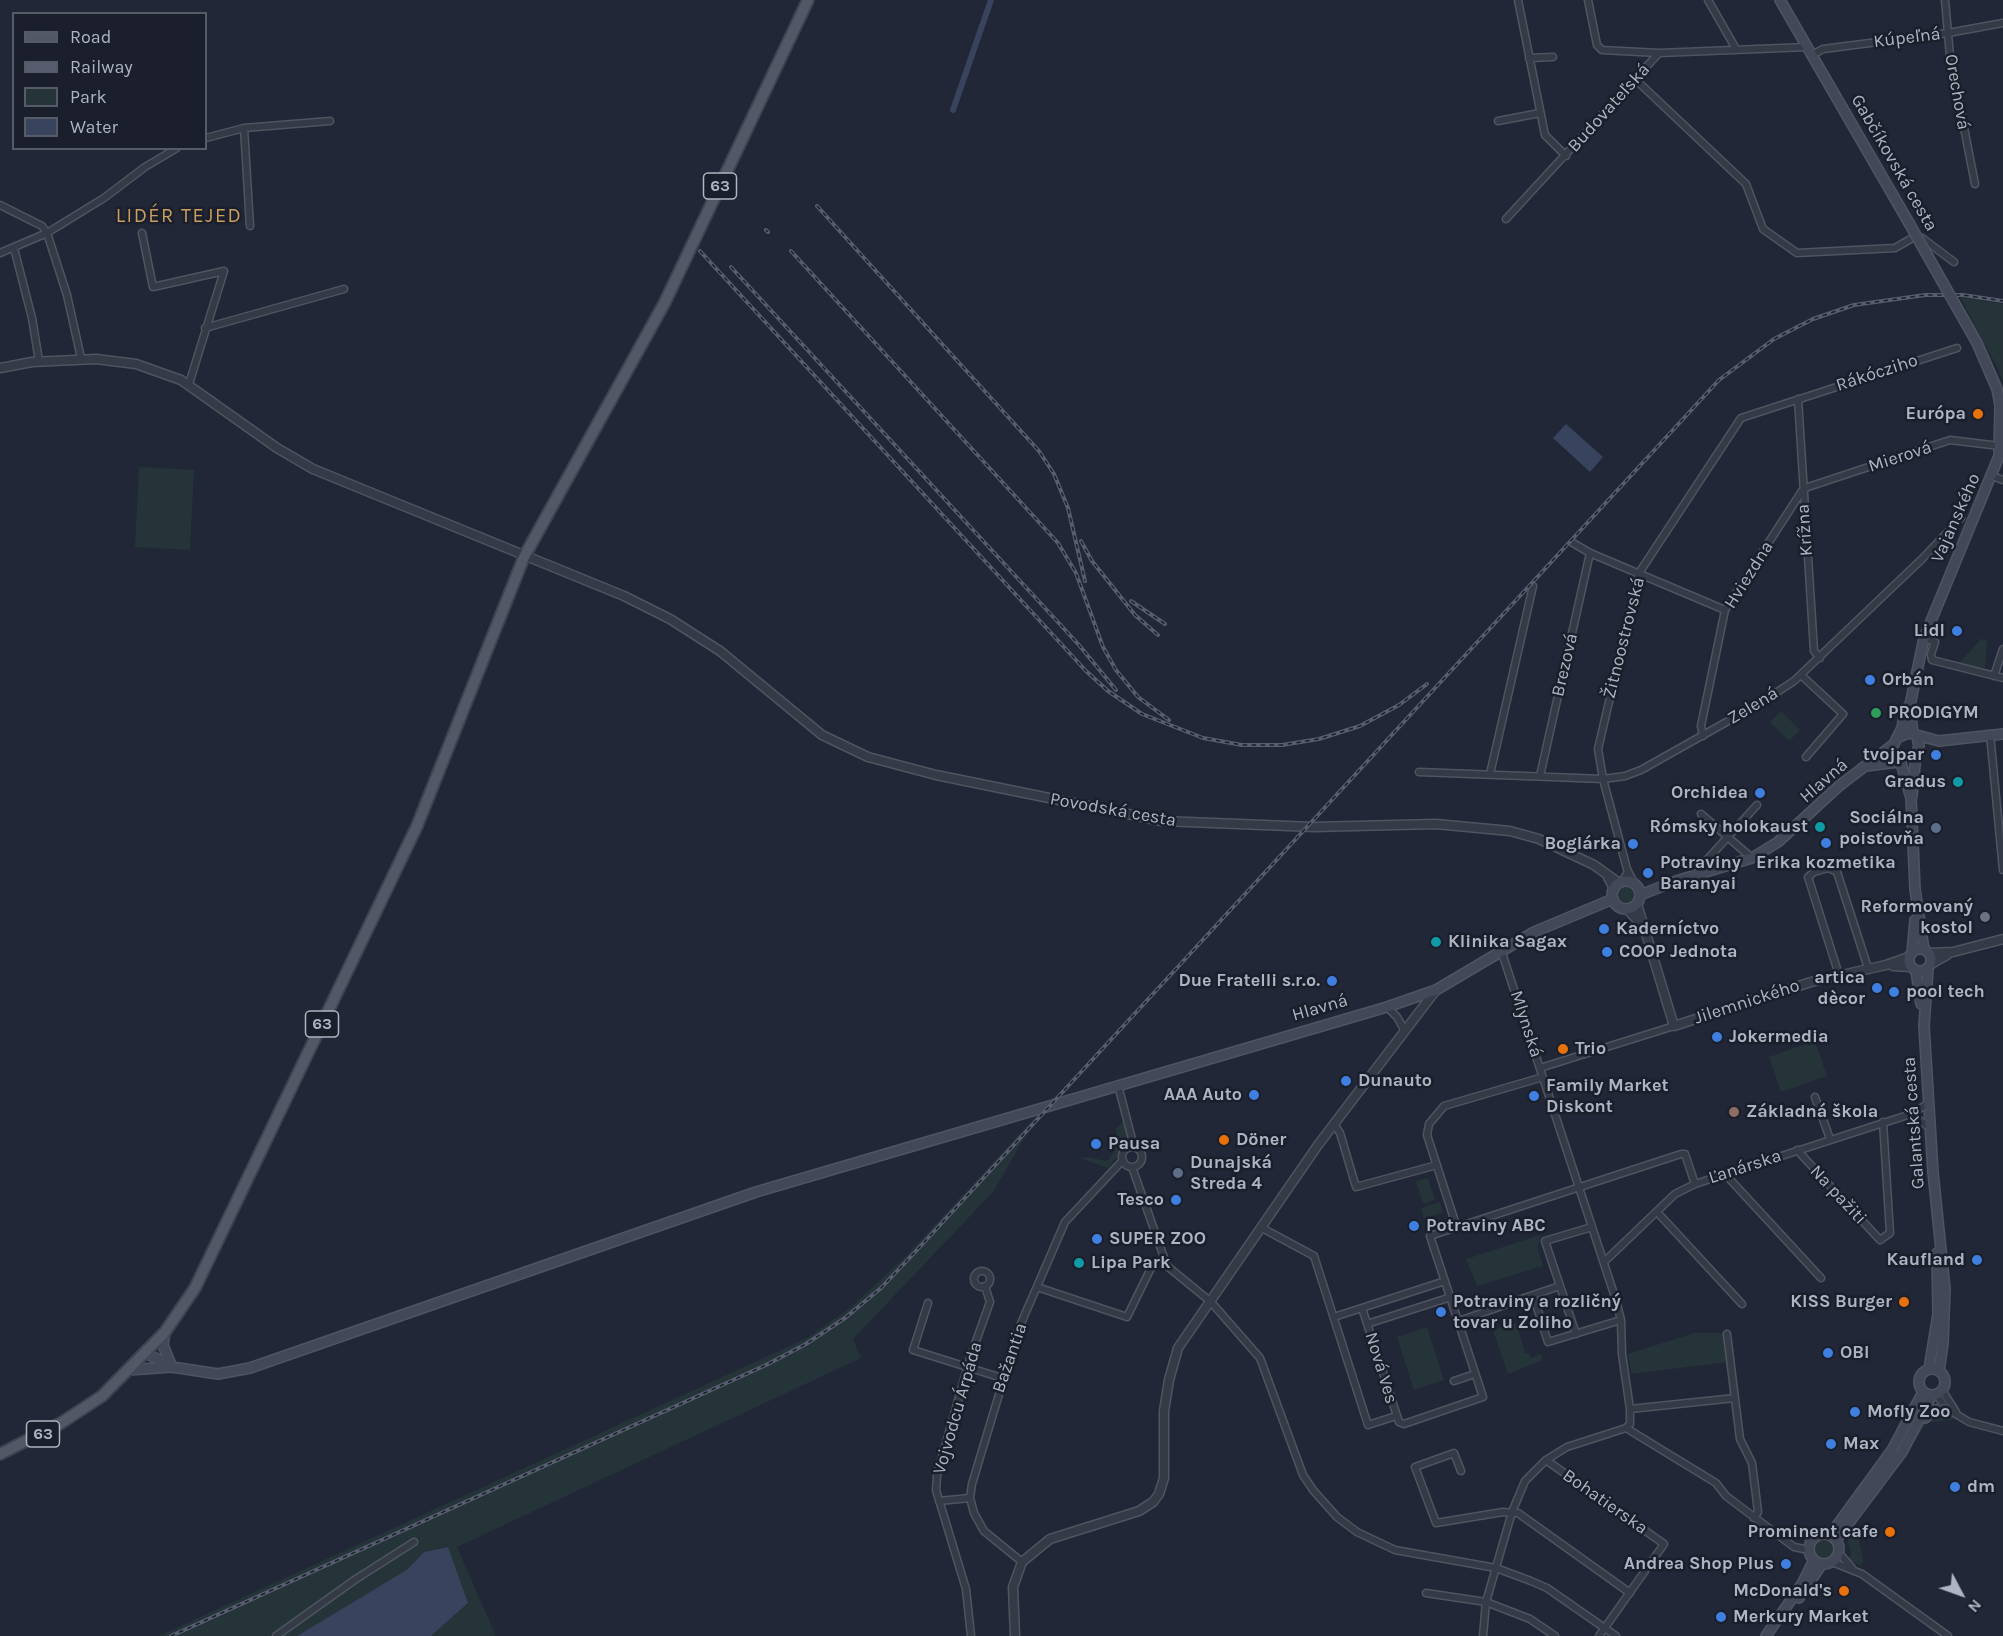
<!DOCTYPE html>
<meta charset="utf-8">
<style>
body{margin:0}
#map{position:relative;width:2003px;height:1636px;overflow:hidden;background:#212736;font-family:Karla,sans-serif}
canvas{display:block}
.legend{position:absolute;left:12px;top:12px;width:195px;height:138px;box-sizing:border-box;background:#1a1f2b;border:2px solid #565b68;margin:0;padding:8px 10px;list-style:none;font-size:18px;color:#afb4c3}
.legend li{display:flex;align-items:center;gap:12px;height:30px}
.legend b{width:30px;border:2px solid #565b68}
.north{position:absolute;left:1931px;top:1564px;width:60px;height:60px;-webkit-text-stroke:4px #1a1f2b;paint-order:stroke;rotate:131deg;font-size:16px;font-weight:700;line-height:24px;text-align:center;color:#afb4c3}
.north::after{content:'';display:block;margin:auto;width:21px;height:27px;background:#afb4c3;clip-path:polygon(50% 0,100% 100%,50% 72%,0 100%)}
</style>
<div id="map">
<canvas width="2003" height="1636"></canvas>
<ul class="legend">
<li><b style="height:8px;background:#535867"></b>Road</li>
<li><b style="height:8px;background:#575d6e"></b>Railway</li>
<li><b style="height:16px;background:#243438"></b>Park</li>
<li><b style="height:16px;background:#38435e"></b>Water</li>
</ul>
<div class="north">N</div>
</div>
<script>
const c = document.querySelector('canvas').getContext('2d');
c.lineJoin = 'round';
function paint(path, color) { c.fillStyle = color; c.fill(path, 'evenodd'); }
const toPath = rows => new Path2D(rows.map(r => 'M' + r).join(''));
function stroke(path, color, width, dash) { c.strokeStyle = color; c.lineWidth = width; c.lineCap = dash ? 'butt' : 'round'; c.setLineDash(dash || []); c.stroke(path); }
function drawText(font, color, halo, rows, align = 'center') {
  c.font = font + ' Karla,sans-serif'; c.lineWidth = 5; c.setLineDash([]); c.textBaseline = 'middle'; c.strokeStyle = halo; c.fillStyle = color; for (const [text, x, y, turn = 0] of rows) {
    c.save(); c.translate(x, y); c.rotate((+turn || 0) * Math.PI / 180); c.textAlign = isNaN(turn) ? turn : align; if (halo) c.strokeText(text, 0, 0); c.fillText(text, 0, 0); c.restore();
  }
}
paint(toPath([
 [1960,297,2003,304,2003,382,1997,367],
 [139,467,194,470,190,550,135,547],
 [1981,639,1987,640,1985,668,1959,663],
 [1781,711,1800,730,1789,741,1770,722],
 '1614 895a11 11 0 1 1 22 0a11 11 0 1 1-22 0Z',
 [1815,1041,1827,1076,1781,1092,1769,1057],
 [1039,1113,993,1192,853,1339,861,1358,457,1547,496,1636,431,1636,468,1603,447,1547,424,1552,408,1569,297,1636,159,1636,807,1338,850,1308,905,1257],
 [1122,1122,1125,1124,1127,1139,1125,1147,1108,1168,1079,1158,1088,1157,1106,1161,1110,1158,1118,1144,1116,1129],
 [1428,1178,1435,1200,1423,1204,1416,1181],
 [1440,1202,1443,1212,1424,1219,1421,1208],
 [1540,1235,1538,1249,1543,1266,1477,1286,1466,1259],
 [1516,1323,1525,1353,1529,1353,1531,1358,1541,1354,1543,1360,1508,1374,1493,1330],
 [1427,1327,1444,1380,1414,1390,1397,1337],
 [1694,1333,1724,1333,1728,1362,1631,1374,1628,1354],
 [1947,1412,1956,1419,1927,1423,1877,1495,1846,1534,1913,1442,1928,1416],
 [1858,1534,1863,1562,1860,1565,1848,1560,1851,1555,1847,1536],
 '1814 1550a10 10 0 1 1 20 0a10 10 0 1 1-20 0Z'
]), '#243438');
paint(toPath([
 [1566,424,1603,457,1590,472,1553,438],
 [448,1547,468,1603,431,1636,297,1636,408,1569,424,1552]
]), '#38435e');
stroke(toPath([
 [953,110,991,0]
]), '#38435e', 6);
const minor = toPath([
 [1518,0,1545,135,1566,156],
 [1588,0,1597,45,1602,50,1659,53],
 [1708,0,1736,49],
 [1945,0,1950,56,1975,184],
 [1812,55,1823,49,1948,33,2003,23],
 [1529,58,1553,57],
 [1635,79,1746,184,1763,229,1797,253,1895,248,1914,237,1922,238,1954,262],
 [1498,121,1540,113],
 [244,128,250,226],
 [206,138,244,128,330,121],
 [0,205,42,226,47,233,67,295,81,358],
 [1506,219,1659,53,1807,47],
 [142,233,153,287,224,271,189,384],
 [14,248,32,318,39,361],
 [0,253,47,233,104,198,145,167,177,148],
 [205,328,344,289],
 [1798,399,1814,651,1820,658],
 [1992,476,2003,480],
 [1573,543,1590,553,1725,610],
 [1924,638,1935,642,1931,654,1932,660,2003,678],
 [1801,675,1843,714,1806,757],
 [1994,676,2003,649],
 [1990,734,2003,870],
 [1703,736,1701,726,1725,610,1802,491,1808,487,1950,440,2000,446],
 [1419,772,1603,779,1625,776,1641,770,1762,702,1794,681,1922,559,1961,518],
 [1490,774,1533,586],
 [1540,776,1590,553],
 [1701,814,1752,858],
 [1704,863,1757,805],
 [1623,881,1628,871],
 [1634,883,1627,869,1603,779,1598,749,1639,573,1741,418,1957,348],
 [1501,950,1615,1297,1621,1320,1622,1354,1630,1409,1630,1424,1626,1428],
 [1839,975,1808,877,1814,872,1828,868,1837,872,1868,968],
 [1387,1007,1397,1017,1405,1031],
 [1540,1068,1674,1026],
 [1118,1085,1134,1147],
 [1815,1097,1830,1139],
 [1911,1114,1930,1128],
 [1334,1124,1340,1133,1356,1187,1437,1165],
 '1122 1157a10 10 0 1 1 20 0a10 10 0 1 1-20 0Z',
 [1797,1150,1880,1240,1890,1233,1883,1122],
 [1132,1167,1167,1266,1211,1302,1260,1358,1303,1475,1313,1490,1337,1517,1357,1532,1395,1550,1496,1568,1531,1581,1547,1588,1616,1636],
 [1725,1174,1821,1278],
 [1657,1212,1742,1304],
 [1262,1228,1314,1256,1368,1425,1396,1416],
 [1457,1228,1427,1135,1429,1124,1444,1106,1543,1077],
 [1604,1262,1675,1194,1695,1184,1911,1114,1929,1103],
 '974 1279a8 8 0 1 1 16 0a8 8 0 1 1-16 0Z',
 [1037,1287,1127,1317,1151,1268,1164,1260],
 [1533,1295,1560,1286],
 [928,1303,913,1350,1002,1378],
 [1362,1308,1399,1422,1404,1424,1483,1397,1430,1236,1681,1154,1685,1154,1695,1184],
 [1334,1317,1445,1281],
 [1459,1321,1533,1295,1548,1342,1621,1320],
 [1367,1324,1451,1297],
 [1576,1334,1545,1241,1592,1227],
 [1727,1334,1740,1439,1752,1463,1758,1512,1754,1518],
 [1454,1381,1475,1374],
 [1942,1390,1956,1412],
 [1936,1394,1946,1408,1969,1422,2003,1431],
 [1630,1409,1735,1398],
 [1626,1428,1716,1483,1726,1496,1794,1547,1809,1550],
 [1546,1460,1664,1544,1599,1636],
 [1461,1471,1454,1453,1415,1467,1436,1523,1503,1512,1518,1513,1630,1593],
 [939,1501,970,1498],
 [1839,1553,1852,1568],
 [1022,1562,984,1531,974,1513,970,1498,972,1484,1019,1328,1065,1222,1123,1160],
 [1832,1562,1862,1574,1948,1636],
 [1426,1593,1486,1602,1530,1619,1555,1636],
 [276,1636,356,1579,414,1542],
 [971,1636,966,1589,936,1490,937,1475,970,1358,990,1302,985,1286],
 [1483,1636,1486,1602,1512,1512,1525,1481,1546,1460,1567,1447,1626,1428]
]);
const tertiary = toPath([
 [0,368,32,362,96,359,136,364,181,380,277,448,313,469,624,596,670,619,720,651,822,735,868,757,936,775,1162,821,1314,827,1436,824,1510,831,1539,839,1594,865,1619,883],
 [1607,875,1614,889],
 [1637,904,1674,1026,1811,982,1886,965,1909,957],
 [1627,909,1641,924],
 [1929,953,1953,952,2003,939],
 [1931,964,1947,955],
 [1893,966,1911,967],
 [1015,1636,1013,1587,1022,1562,1050,1539,1139,1511,1153,1502,1159,1494,1164,1478,1164,1411,1169,1380,1178,1348,1318,1145,1436,990]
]);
const secondary = toPath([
 [1780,0,1909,223],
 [1913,734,1910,705,1924,638,1999,456,2000,405,1997,389,1977,343],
 [1899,737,1909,733,1939,741,2003,734],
 [1896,760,1892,748,1902,728,1905,710,1910,705],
 [1901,763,1911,798,1915,889,1924,950],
 [1866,766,1898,762],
 [1912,796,1916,755,1919,746,1917,737],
 '1612 895a14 14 0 1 1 28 0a14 14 0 1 1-28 0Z',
 [1640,895,1676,881,1752,858,1778,842,1839,786,1894,744],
 '1909 960a11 11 0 1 1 22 0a11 11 0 1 1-22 0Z',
 [1912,953,1915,920],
 [1928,969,1924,1026,1933,1172,1945,1289,1943,1343,1939,1371],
 [1916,971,1921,1004],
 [165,1332,163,1345,172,1367],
 [146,1353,170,1366],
 '1919 1382a13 13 0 1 1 26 0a13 13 0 1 1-26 0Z',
 [1929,1369,1938,1314,1937,1253],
 [129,1370,172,1367,218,1374,250,1368,756,1192,1387,1007,1436,990,1534,932,1613,899],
 [1925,1418,1931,1411,1946,1408],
 '1809 1549a15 15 0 1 1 30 0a15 15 0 1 1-30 0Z',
 [1830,1535,1892,1450,1923,1392],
 [1836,1540,1902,1452,1932,1395],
 [1799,1598,1822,1564],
 [1766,1636,1802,1584,1814,1560]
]);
const primary = toPath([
 [0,1454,61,1423,102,1396,165,1332,195,1288,417,826,524,557,665,302,808,0]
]);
stroke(minor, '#4f5461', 9);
stroke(tertiary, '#4f5461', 11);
stroke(secondary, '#4f5461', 12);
stroke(primary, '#3e4350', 14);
stroke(minor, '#353a47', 6);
stroke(tertiary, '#353a47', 8);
stroke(secondary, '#434859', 9);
stroke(primary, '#535867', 10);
const rail = toPath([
 [817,206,1039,451,1054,474,1068,508,1085,581],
 [766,230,768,232],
 [700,251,1086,671,1108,691,1142,714,1203,738,1242,745,1282,745,1319,739,1360,726,1399,705,1427,684],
 [791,251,1058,543,1076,573,1103,647,1116,670,1138,697,1169,720],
 [731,267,1079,645,1116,690],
 [1081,541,1092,561,1135,615,1158,635],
 [1131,601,1165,624],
 [171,1636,766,1365,806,1344,845,1318,881,1288,916,1251,1719,380,1774,339,1813,319,1854,305,1925,295,1963,295,2003,301]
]);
stroke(rail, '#575d6e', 4);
stroke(rail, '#1a1f2b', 1.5, [4.5]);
const secondaryBridge = toPath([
 [1909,223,1977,343]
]);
stroke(secondaryBridge, '#4f5461', 12, []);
stroke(secondaryBridge, '#434859', 9);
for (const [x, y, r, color] of [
 [1978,414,6,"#e8710a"],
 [1957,631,6,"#3f7fe0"],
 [1870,680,6,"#3f7fe0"],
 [1876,713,6,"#2e9e5b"],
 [1936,755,6,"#3f7fe0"],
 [1958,782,6,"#0f9aa8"],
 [1760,793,6,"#3f7fe0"],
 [1820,827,6,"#0f9aa8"],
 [1936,828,6,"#5c6f8a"],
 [1826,843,6,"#3f7fe0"],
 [1633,844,6,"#3f7fe0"],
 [1648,873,6,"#3f7fe0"],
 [1985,917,6,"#6b7280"],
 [1604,929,6,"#3f7fe0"],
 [1436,942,6,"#0f9aa8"],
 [1607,952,6,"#3f7fe0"],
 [1332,981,6,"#3f7fe0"],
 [1877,988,6,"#3f7fe0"],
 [1894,992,6,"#3f7fe0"],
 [1717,1037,6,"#3f7fe0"],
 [1563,1049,6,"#e8710a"],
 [1346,1081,6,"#3f7fe0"],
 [1254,1095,6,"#3f7fe0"],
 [1534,1096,6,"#3f7fe0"],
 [1734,1112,6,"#8d6e63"],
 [1224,1140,6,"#e8710a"],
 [1096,1144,6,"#3f7fe0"],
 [1178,1173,6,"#5c6f8a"],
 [1176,1200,6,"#3f7fe0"],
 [1414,1226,6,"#3f7fe0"],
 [1097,1239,6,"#3f7fe0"],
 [1977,1260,6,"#3f7fe0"],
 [1079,1263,6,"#0f9aa8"],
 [1904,1302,6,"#e8710a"],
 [1441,1312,6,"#3f7fe0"],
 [1828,1353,6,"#3f7fe0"],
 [1855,1412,6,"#3f7fe0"],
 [1831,1444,6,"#3f7fe0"],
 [1955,1487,6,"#3f7fe0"],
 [1890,1532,6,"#e8710a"],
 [1786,1564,6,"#3f7fe0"],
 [1844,1591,6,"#e8710a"],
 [1721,1617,6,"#3f7fe0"]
]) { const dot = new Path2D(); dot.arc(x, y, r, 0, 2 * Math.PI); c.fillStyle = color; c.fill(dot); stroke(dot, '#1a1f2b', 2); }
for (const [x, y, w] of [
 [720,186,33],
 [322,1024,33],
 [43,1434,33]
]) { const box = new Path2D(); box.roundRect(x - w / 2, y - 13, w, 26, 4.5); c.fillStyle = '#1a1f2b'; c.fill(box); stroke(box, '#afb4c3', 1.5); }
drawText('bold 16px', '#afb4c3', null, [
 ["63",720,186],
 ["63",322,1024],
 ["63",43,1434]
]);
drawText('18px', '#afb4c3', '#1a1f2b', [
 ["Kúpeľná",1907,38,-7],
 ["Orechová",1957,92,80],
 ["Budovateľská",1609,108,-48],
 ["Gabčíkovská cesta",1894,163,60],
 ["Rákócziho",1877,373,-18],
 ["Mierová",1900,457,-18],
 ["Vajanského",1956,518,-66],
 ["Krížna",1805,530,-94],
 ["Hviezdna",1749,575,-58],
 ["Žitnoostrovská",1624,638,-76],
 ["Brezová",1565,665,-77],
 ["Zelená",1753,706,-31],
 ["Hlavná",1824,781,-41],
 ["Povodská cesta",1113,810,10],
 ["Jilemnického",1747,1002,-18],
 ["Hlavná",1320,1008,-16],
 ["Mlynská",1526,1024,72],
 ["Galantská cesta",1914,1123,-94],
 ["Ľanárska",1745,1167,-18],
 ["Na pažiti",1838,1195,47],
 ["Bažantia",1010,1358,-71],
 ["Nová Ves",1381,1368,73],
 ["Vojvodcu Árpáda",958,1408,-74],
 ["Bohatierska",1605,1502,35]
]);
drawText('bold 18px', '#afb4c3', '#1a1f2b', [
 ["Európa",1966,414,"right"],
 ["Lidl",1945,631,"right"],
 ["Orbán",1882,680],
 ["PRODIGYM",1888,713],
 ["tvojpar",1924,755,"right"],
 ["Gradus",1946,782,"right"],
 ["Orchidea",1748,793,"right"],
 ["Sociálna",1924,818,"right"],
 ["poisťovňa",1924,839,"right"],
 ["Rómsky holokaust",1808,827,"right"],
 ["Boglárka",1621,844,"right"],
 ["Potraviny",1660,863],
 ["Baranyai",1660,884],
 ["Erika kozmetika",1826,863,"center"],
 ["Reformovaný",1973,907,"right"],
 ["kostol",1973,928,"right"],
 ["Kaderníctvo",1616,929],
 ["Klinika Sagax",1448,942],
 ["COOP Jednota",1619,952],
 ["artica",1865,978,"right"],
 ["dècor",1865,999,"right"],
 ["Due Fratelli s.r.o.",1320,981,"right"],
 ["pool tech",1906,992],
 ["Jokermedia",1729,1037],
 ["Trio",1575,1049],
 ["Dunauto",1358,1081],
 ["Family Market",1546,1086],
 ["Diskont",1546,1107],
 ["AAA Auto",1242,1095,"right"],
 ["Základná škola",1746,1112],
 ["Döner",1236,1140],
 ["Pausa",1108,1144],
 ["Dunajská",1190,1163],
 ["Streda 4",1190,1184],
 ["Tesco",1164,1200,"right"],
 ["Potraviny ABC",1426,1226],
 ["SUPER ZOO",1109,1239],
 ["Kaufland",1965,1260,"right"],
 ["Lipa Park",1091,1263],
 ["Potraviny a rozličný",1453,1302],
 ["tovar u Zoliho",1453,1323],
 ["KISS Burger",1892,1302,"right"],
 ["OBI",1840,1353],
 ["Mofly Zoo",1867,1412],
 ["Max",1843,1444],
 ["dm",1967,1487],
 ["Prominent cafe",1878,1532,"right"],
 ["Andrea Shop Plus",1774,1564,"right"],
 ["McDonald's",1832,1591,"right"],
 ["Merkury Market",1733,1617]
], 'left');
c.letterSpacing = '1.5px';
drawText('20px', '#cc9f61', '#1a1f2b', [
 ["LIDÉR TEJED",179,216]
]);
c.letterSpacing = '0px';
</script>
